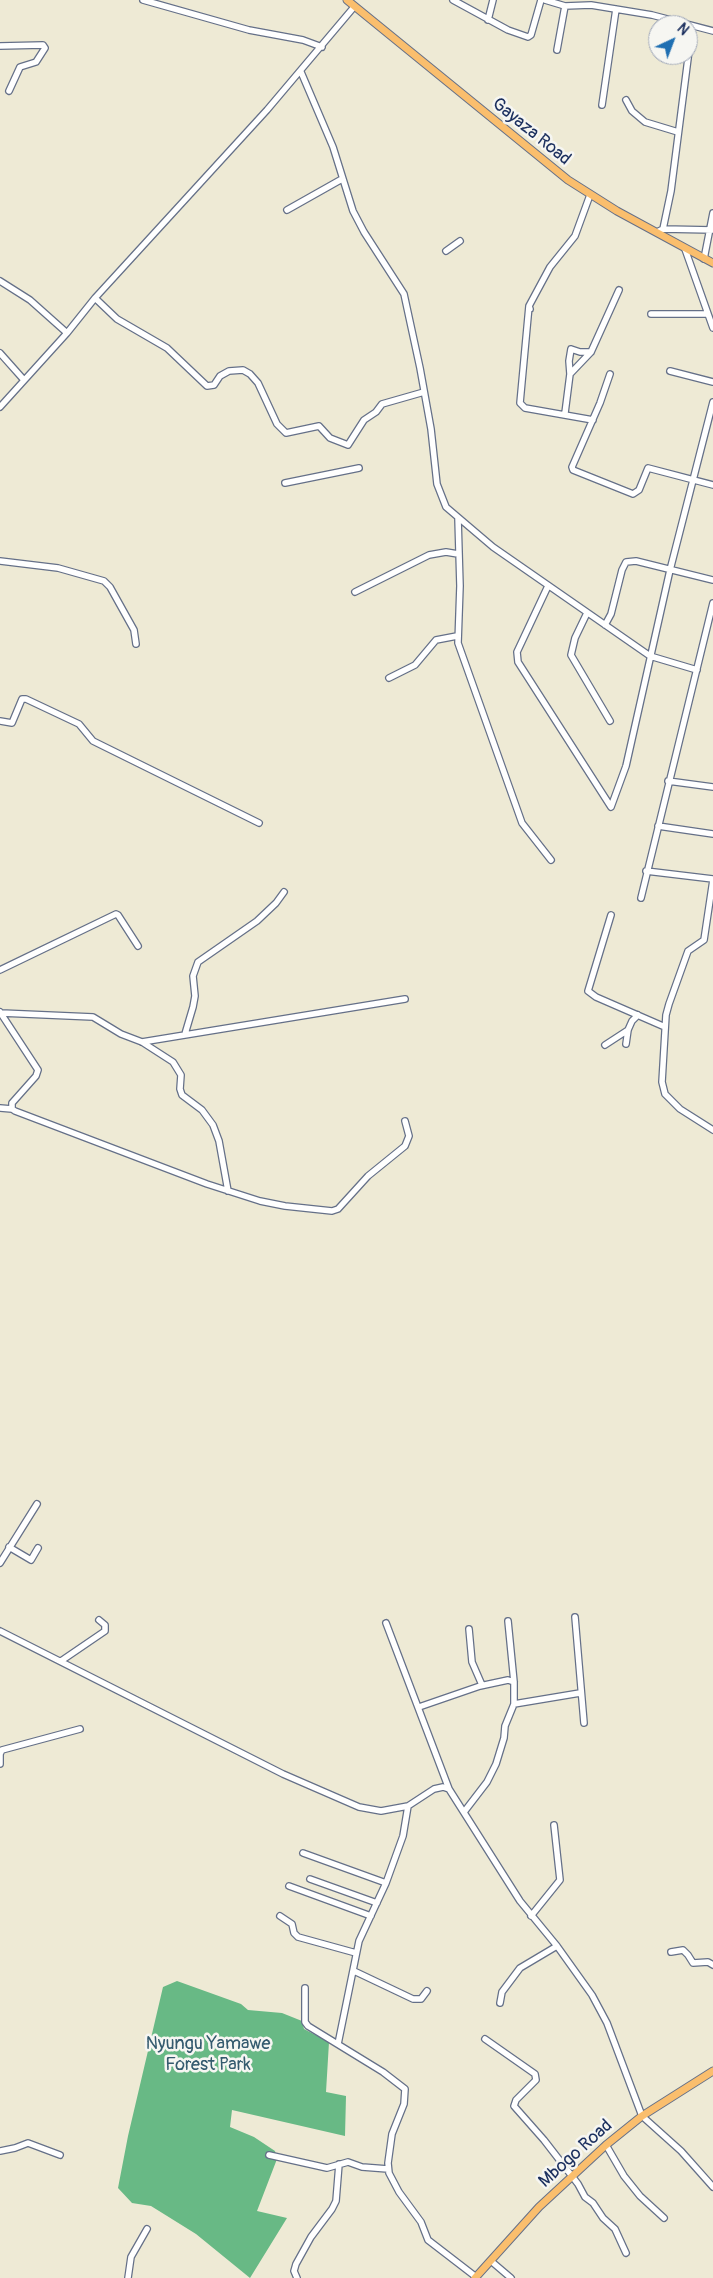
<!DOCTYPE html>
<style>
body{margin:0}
#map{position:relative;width:713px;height:2278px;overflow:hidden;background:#eeead5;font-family:Pangolin,sans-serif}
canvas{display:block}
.north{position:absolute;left:648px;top:15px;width:50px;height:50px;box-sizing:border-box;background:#f6f6f2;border:1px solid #9ea6b7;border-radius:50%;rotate:43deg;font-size:14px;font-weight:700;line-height:20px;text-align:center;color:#1b2f5e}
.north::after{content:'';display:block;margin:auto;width:18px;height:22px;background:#1f6fb2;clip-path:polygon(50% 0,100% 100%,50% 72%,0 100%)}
</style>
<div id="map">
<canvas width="713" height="2278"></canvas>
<div class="north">N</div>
</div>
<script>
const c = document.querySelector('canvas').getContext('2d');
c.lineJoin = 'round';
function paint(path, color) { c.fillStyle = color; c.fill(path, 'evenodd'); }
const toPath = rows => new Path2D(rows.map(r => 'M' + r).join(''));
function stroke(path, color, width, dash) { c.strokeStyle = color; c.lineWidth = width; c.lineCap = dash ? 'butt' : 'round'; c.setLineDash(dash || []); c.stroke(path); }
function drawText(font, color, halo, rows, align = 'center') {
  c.font = font + ' Pangolin,sans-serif'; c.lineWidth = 5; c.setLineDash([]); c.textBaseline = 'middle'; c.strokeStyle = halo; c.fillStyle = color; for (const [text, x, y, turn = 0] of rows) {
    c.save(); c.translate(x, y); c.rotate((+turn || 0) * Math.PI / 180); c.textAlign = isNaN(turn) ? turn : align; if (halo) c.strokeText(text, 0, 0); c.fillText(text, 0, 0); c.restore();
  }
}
paint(toPath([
 [177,1981,241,2004,248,2010,282,2013,302,2021,304,2029,329,2042,326,2092,346,2096,345,2136,232,2110,230,2127,254,2137,275,2151,277,2159,257,2211,287,2218,250,2278,196,2234,151,2206,132,2203,118,2188,128,2136,163,1987]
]), '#68b985');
const minor = toPath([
 [143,0,249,30,303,40,322,47],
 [453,0,508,30,528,37,531,35,541,0],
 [545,0,565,6,591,5,652,15,713,31],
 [488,20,493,0],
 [0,46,43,45,45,48,36,62,20,67,9,91],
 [557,50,565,6],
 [301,72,333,147,353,211,364,232,404,294,420,368,431,429,437,484,446,507,493,547,650,656,697,670],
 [626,100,632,111,645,122,678,132],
 [602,105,616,9],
 [287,210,342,179],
 [663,229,713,230],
 [657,232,663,229,671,191,691,35,689,25],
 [685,249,713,328],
 [446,251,460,241],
 [704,259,713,213],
 [0,281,30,300,67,333],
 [95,298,117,319,167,348,207,386,214,385,220,376,229,371,243,370,250,374,258,383,277,424,286,433,319,426,330,438,348,445,364,420,376,412,382,404,424,392],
 [529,306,520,403,525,408,593,420],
 [530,309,529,306,550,267,575,236,590,195],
 [651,314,708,314],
 [0,353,24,380],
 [670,371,713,382],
 [570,374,569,361,571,349,580,352,591,352],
 [610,374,600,403,572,467,573,470,633,494,639,490,648,468,713,485],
 [0,407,67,333,95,298,267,110,354,7],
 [565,413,570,374,591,352,619,290],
 [285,483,359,468],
 [458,518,460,586,458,643,522,823,551,860],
 [0,561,58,568,104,581,110,587,134,630,136,644],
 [548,586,517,652,518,662,611,807,626,766,670,570,713,402],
 [355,592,429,555,446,552,458,554],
 [587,613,575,638,571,655,610,721],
 [605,625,611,614,622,570,626,562,636,561,713,580],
 [389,678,415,665,436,640,457,636],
 [0,721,12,723,22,699,26,699,79,724,93,741,259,823],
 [668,781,713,787],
 [658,826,713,834],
 [646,871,713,879],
 [713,880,704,940,688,951,669,1004,666,1015,662,1082,665,1094,680,1109,713,1130],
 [641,898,713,603],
 [611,915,588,991,596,997,665,1027],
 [0,970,116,914,118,915,138,946],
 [0,1012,38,1070,36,1076,12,1103,12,1109,15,1111,207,1184,260,1201,285,1206,332,1211,338,1209,368,1176,405,1146,409,1136,405,1121],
 [1,1013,93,1017,121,1034,142,1042,173,1062,181,1075,180,1089,182,1095,202,1110,213,1125,219,1141,228,1191],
 [185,1034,193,1007,195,996,193,976,198,962,257,921,276,903,284,892],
 [142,1042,405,999],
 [626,1044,628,1030,632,1021,638,1015],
 [605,1045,628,1030],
 [0,1108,12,1109],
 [9,1547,31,1560,38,1548],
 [0,1563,37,1504],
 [575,1617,584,1723],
 [386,1623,449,1789],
 [469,1629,472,1662,482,1685],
 [0,1631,283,1774,359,1807,381,1811,408,1806,434,1789,443,1787,449,1789,520,1901,557,1946,592,1995,607,2023,642,2116,681,2151,713,2187],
 [61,1661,105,1631,105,1625,99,1620],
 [514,1704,580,1693],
 [419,1707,480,1686,508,1680,514,1682],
 [0,1754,2,1750,80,1729],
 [0,1754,0,1764],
 [464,1812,487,1782,496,1764,504,1738,505,1726,514,1704,514,1682,508,1621],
 [303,1853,386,1883],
 [310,1879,377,1903],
 [289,1886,371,1916],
 [280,1916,292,1924,294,1933,298,1937,356,1953],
 [531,1916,560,1880,554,1825],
 [671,1952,683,1950,688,1955,693,1963,708,1962,713,1965],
 [354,1971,413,1999,421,1999,427,1991],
 [305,1988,305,2022,308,2026,383,2072,405,2089,404,2104,392,2134,388,2163,389,2173,399,2192,421,2222,428,2240,476,2277],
 [500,2003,502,1992,520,1968,557,1946],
 [485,2039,535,2074,536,2080,516,2100,514,2106,544,2140,578,2184,585,2197,593,2203,603,2218,615,2229,626,2253],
 [338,2044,359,1941,386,1883,403,1836,408,1806],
 [606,2145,624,2176,640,2196,664,2218],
 [0,2151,15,2148,28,2143,60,2155],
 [269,2155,327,2168,348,2162,362,2167,388,2169],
 [491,2261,511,2278],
 [128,2278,131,2257,147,2229],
 [297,2278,294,2271,296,2264,311,2237,332,2209,336,2201,339,2164]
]);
const major = toPath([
 [347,0,568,180,617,211,713,263],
 [475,2278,539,2207,606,2145,642,2116,713,2071]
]);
stroke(minor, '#657088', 8);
stroke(major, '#657088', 9);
stroke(minor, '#fff', 5.5);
stroke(major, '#fabe6d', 7);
drawText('18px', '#1b2f5e', '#f6f6f2', [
 ["Gayaza Road",531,132,39],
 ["Mbogo Road",576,2154,-42]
]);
drawText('18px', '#345a6e', '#f6f6f2', [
 ["Nyungu Yamawe",208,2044],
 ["Forest Park",208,2065]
]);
</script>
